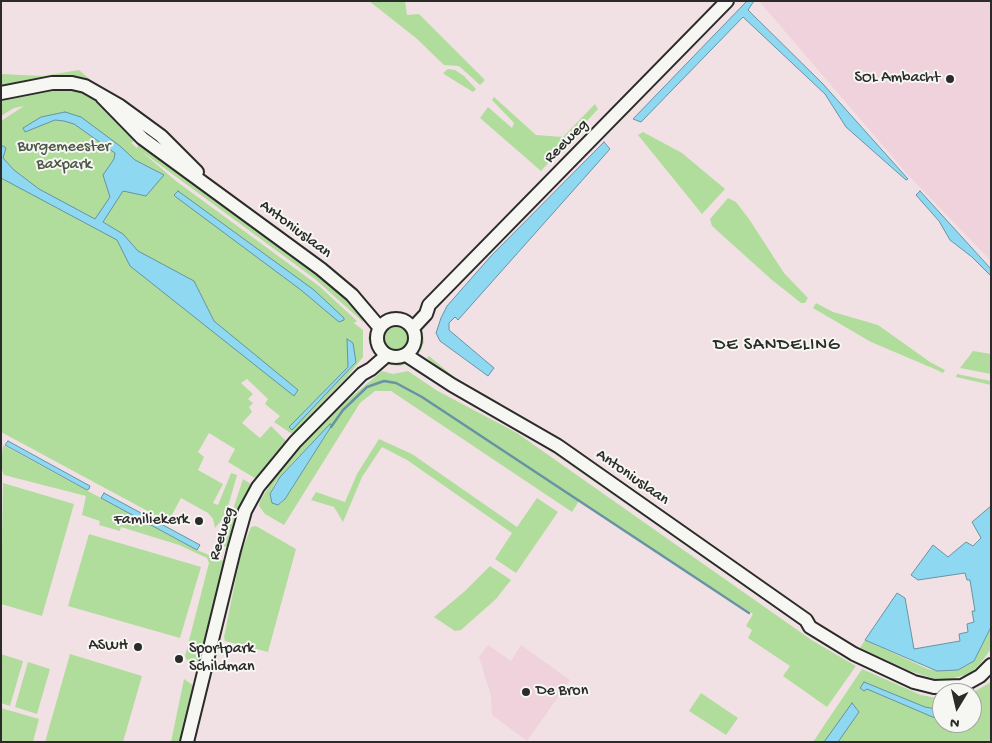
<!DOCTYPE html>
<style>
body{margin:0}
#map{position:relative;width:992px;height:743px;overflow:hidden;background:#f2e1e4;font-family:"Gochi Hand",sans-serif}
canvas{display:block}
.frame{position:absolute;inset:0;border:2px solid #2b2b2b;pointer-events:none}
.north{position:absolute;left:932px;top:683px;width:50px;height:50px;box-sizing:border-box;background:#f6f6f2;border:1px solid #a5a5a2;border-radius:50%;rotate:189deg;font-size:14px;font-weight:700;line-height:20px;text-align:center;color:#2b2b2b}
.north::after{content:'';display:block;margin:auto;width:18px;height:22px;background:#2b2b2b;clip-path:polygon(50% 0,100% 100%,50% 72%,0 100%)}
</style>
<div id="map">
<canvas width="992" height="743"></canvas>
<div class="frame"></div>
<div class="north">N</div>
</div>
<script>
const c = document.querySelector('canvas').getContext('2d');
c.lineJoin = 'round';
function paint(path, color) { c.fillStyle = color; c.fill(path, 'evenodd'); }
const toPath = rows => new Path2D(rows.map(r => 'M' + r).join(''));
function stroke(path, color, width, dash) { c.strokeStyle = color; c.lineWidth = width; c.lineCap = dash ? 'butt' : 'round'; c.setLineDash(dash || []); c.stroke(path); }
function drawText(font, color, halo, rows, align = 'center') {
  c.font = font + ' "Gochi Hand",sans-serif'; c.lineWidth = 4; c.setLineDash([]); c.textBaseline = 'middle'; c.strokeStyle = halo; c.fillStyle = color; for (const [text, x, y, turn = 0] of rows) {
    c.save(); c.translate(x, y); c.rotate((+turn || 0) * Math.PI / 180); c.textAlign = isNaN(turn) ? turn : align; if (halo) c.strokeText(text, 0, 0); c.fillText(text, 0, 0); c.restore();
  }
}
paint(toPath([
 [759,1,991,1,991,261,908,175],
 [488,645,511,661,521,645,570,680,527,741,492,715,491,696,479,657]
]), '#efd2db');
paint(toPath([
 [369,1,405,1,407,15,419,14,485,80,480,85,459,66,444,65,416,38],
 [448,69,455,70,464,76,476,89,473,92,447,76,443,73],
 [79,70,94,83,83,79,1,88,1,74,43,76],
 [56,88,78,90,89,94,136,140,131,143,137,148,139,142,322,275,367,317,363,322,315,279,141,151,176,181,319,286,357,321,354,323,363,330,363,357,347,377,292,434,274,422,280,416,265,404,268,399,247,379,241,383,253,394,248,399,253,403,249,407,252,412,242,423,260,438,271,426,289,444,258,480,228,462,235,449,209,433,198,452,204,457,198,470,223,484,213,503,218,505,231,473,237,475,229,503,224,517,215,528,213,519,208,513,181,498,168,522,1,432,1,121,24,106,14,108,1,116,1,99],
 [494,97,536,135,563,137,595,104,598,109,541,171,480,118,488,107,512,128,514,123,492,100],
 [643,132,682,153,725,189,702,214,638,135],
 [728,198,736,202,749,219,784,273,808,298,805,303,801,303,772,280,712,226,710,219],
 [816,303,833,312,878,325,930,362,945,370,943,373,937,370,871,342,813,308],
 [373,325,375,332,372,352,368,338],
 '384 339a12 12 0 1 1 24 0a12 12 0 1 1-24 0Z',
 [422,327,424,342,420,352,418,331],
 [973,351,991,354,991,374,960,368],
 [429,356,454,377,500,403,498,406,447,375,427,358],
 [389,360,404,360,410,363,400,366,383,364],
 [418,367,546,443,820,635,808,631,539,443,415,371],
 [382,371,393,374,408,371,436,390,517,433,813,641,856,666,827,707,783,676,790,666,748,638,752,630,746,626,753,614,579,501,572,512,391,391,375,391,360,403,284,525,265,514,259,506,260,501,276,475,330,415],
 [332,425,285,499,280,504,270,494,275,483,293,462],
 [957,374,991,381,991,385,956,377],
 [379,439,412,454,517,527,537,498,558,512,516,573,495,559,512,533,407,460,382,447,362,477,343,522,334,507,311,500,316,492,345,502,357,474],
 [3,445,197,550,226,562,201,665,187,660,185,656,209,563,207,558,179,545,121,527,120,531,99,525,100,521,82,515,86,496,4,475,1,467],
 [243,479,254,486,230,547,221,546],
 [3,483,74,504,42,616,1,604],
 [256,526,296,549,268,652,225,641,224,637,241,553,251,527],
 [89,534,201,567,180,638,68,606],
 [490,566,511,580,496,599,461,630,455,631,434,617,465,591],
 [991,627,991,649,980,664,969,674,950,679,935,679,910,671,860,648,865,640,928,669,937,671,958,670,974,661],
 [1,654,23,661,10,706,1,703],
 [70,654,142,676,123,742,45,742],
 [28,662,50,669,37,714,15,707],
 [862,669,921,695,942,699,942,723,972,723,972,693,991,682,991,742,813,742],
 [184,679,194,686,182,742,171,742],
 [701,693,738,718,726,735,689,711],
 [1,708,39,719,33,742,1,742]
]), '#b0dd9c');
const water = toPath([
 [747,1,754,1,748,10,823,84,908,179,906,180,846,127,825,94,743,17,641,122,633,119,747,1],
 [65,112,81,117,120,146,135,160,164,175,146,196,123,191,103,222,123,234,138,251,194,281,214,321,298,390,294,396,130,266,117,240,1,178,1,146,3,146,6,148,3,158,14,170,39,189,95,219,110,197,103,175,114,159,115,153,74,124,64,121,55,120,25,132,23,128,41,117,65,112],
 [604,142,610,149,458,320,455,317,449,323,449,330,494,368,488,376,440,341,436,333,441,318,447,306,491,256,604,142],
 [178,191,314,290,344,318,344,320,339,322,301,290,176,197,174,195,178,191],
 [920,191,991,269,991,276,972,257,950,240,939,221,916,195,920,191],
 [347,339,353,343,356,362,292,430,289,427,348,367,347,339],
 [330,424,332,425,285,499,278,505,272,503,270,494,280,477,330,424],
 [8,441,90,486,89,489,87,490,5,445,8,441],
 [104,493,200,545,197,550,101,498,104,493],
 [991,506,991,627,974,661,958,670,937,671,865,640,897,593,905,598,914,649,960,641,959,634,968,632,967,624,974,622,972,611,975,611,970,580,967,580,965,573,918,580,911,575,933,545,948,557,966,542,973,546,981,538,972,522,991,506],
 [864,682,925,707,942,710,942,721,867,689,864,691,860,688,864,682],
 [852,703,859,712,838,742,824,742,852,703]
]);
paint(water, '#8fd8f1');
stroke(water, '#6793a2', 1);
stroke(toPath([
 [331,427,343,410,367,387,384,381,396,383,422,397,749,613]
]), '#6793a2', 2.5);
const secondary = toPath([
 [1,93,52,83,72,83,85,86,120,106,161,136,197,172],
 [102,97,142,138,321,269,352,295,380,328],
 '377 338a19 19 0 1 1 38 0a19 19 0 1 1-38 0Z',
 [413,328,426,314,429,305,727,1],
 [406,355,452,385,558,446,806,620,810,627,854,654,914,682,934,687,962,686,980,676,991,665],
 [187,742,234,550,245,511,258,487,295,442,362,374,371,369,387,355]
]);
stroke(secondary, '#2b2b2b', 16);
stroke(secondary, '#f6f6f2', 12);
for (const [x, y, r, color] of [
 [950,79,5,"#2b2b2b"],
 [199,521,5,"#2b2b2b"],
 [138,647,5,"#2b2b2b"],
 [179,659,5,"#2b2b2b"],
 [526,692,5,"#2b2b2b"]
]) { const dot = new Path2D(); dot.arc(x, y, r, 0, 2 * Math.PI); c.fillStyle = color; c.fill(dot); stroke(dot, '#f6f6f2', 2); }
drawText('16px', '#2b2b2b', '#f6f6f2', [
 ["SOL Ambacht",940,79],
 ["Familiekerk",189,521],
 ["ASWH",128,647],
 ["Sportpark",189,650,"left"],
 ["Schildman",189,668,"left"],
 ["De Bron",536,692,"left"]
], 'right');
drawText('16px', '#2b2b2b', '#f6f6f2', [
 ["Reeweg",567,142,-45],
 ["Antoniuslaan",295,230,37],
 ["Antoniuslaan",632,478,35],
 ["Reeweg",223,534,-73]
]);
drawText('16px', '#4c5847', '#f6f6f2', [
 ["Burgemeester",64,148],
 ["Baxpark",64,166]
]);
c.letterSpacing = '1px';
drawText('18px', '#2b2b2b', '#f6f6f2', [
 ["DE SANDELING",777,346]
]);
c.letterSpacing = '0px';
</script>
